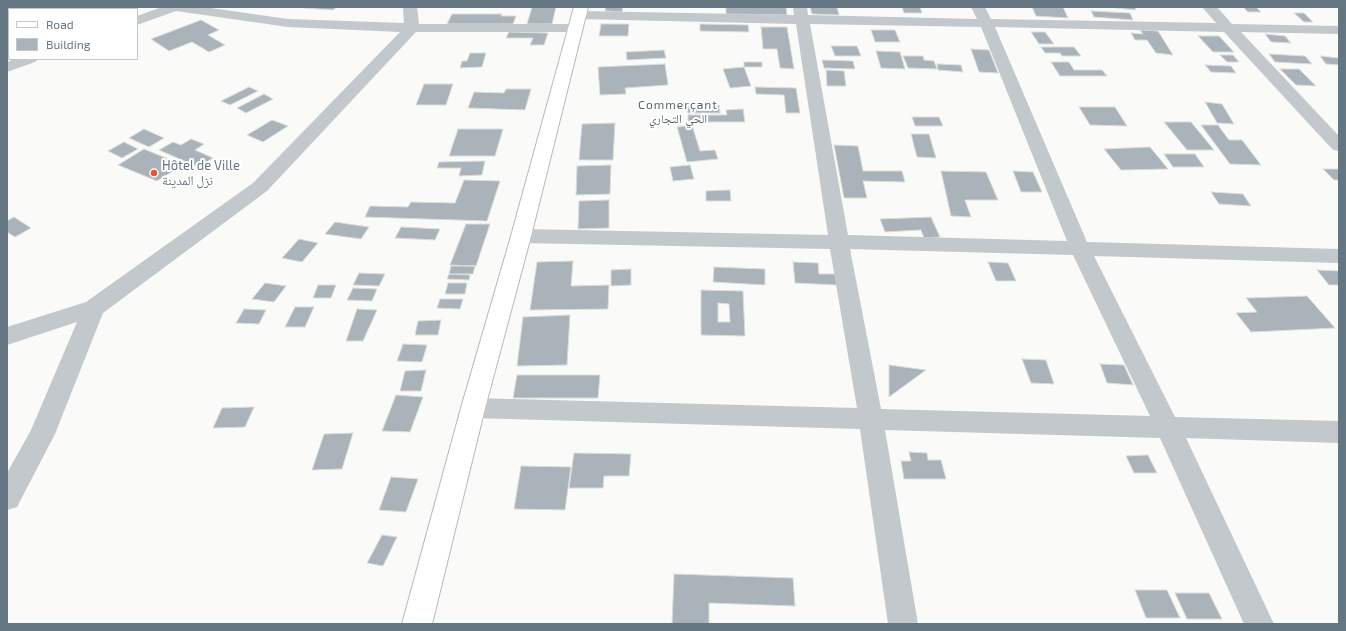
<!DOCTYPE html>
<meta charset="utf-8">
<style>
body{margin:0}
#map{position:relative;width:1346px;height:631px;overflow:hidden;background:#fafaf8;font-family:"Exo 2",sans-serif}
canvas{display:block}
.frame{position:absolute;inset:0;border:8px solid #657683;pointer-events:none}
.legend{position:absolute;left:8px;top:8px;width:130px;height:52px;box-sizing:border-box;background:#fff;border:1px solid #c1c8cd;margin:0;padding:5px 7px;list-style:none;font-size:12px;color:#657683}
.legend li{display:flex;align-items:center;gap:8px;height:20px}
.legend b{width:20px;border:1px solid #c1c8cd}
</style>
<div id="map">
<canvas width="1346" height="631"></canvas>
<div class="frame"></div>
<ul class="legend">
<li><b style="height:5px;background:#fff"></b>Road</li>
<li><b style="height:11px;background:#aab3b9"></b>Building</li>
</ul>
</div>
<script>
const c = document.querySelector('canvas').getContext('2d');
c.lineJoin = 'round';
function paint(path, color) { c.fillStyle = color; c.fill(path, 'evenodd'); }
const toPath = rows => new Path2D(rows.map(r => 'M' + r).join(''));
function stroke(path, color, width, dash) { c.strokeStyle = color; c.lineWidth = width; c.lineCap = dash ? 'butt' : 'round'; c.setLineDash(dash || []); c.stroke(path); }
function drawText(font, color, halo, rows, align = 'center') {
  c.font = font + ' "Exo 2","Noto Naskh Arabic",sans-serif'; c.lineWidth = 4; c.setLineDash([]); c.textBaseline = 'middle'; c.strokeStyle = halo; c.fillStyle = color; for (const [text, x, y, turn = 0] of rows) {
    c.save(); c.translate(x, y); c.rotate((+turn || 0) * Math.PI / 180); c.textAlign = isNaN(turn) ? turn : align; if (halo) c.strokeText(text, 0, 0); c.fillText(text, 0, 0); c.restore();
  }
}
const building = toPath([
 [305,7,337,7,333,10,304,8,305,7],
 [532,7,556,7,552,24,527,24,532,7],
 [606,7,623,7,622,12,605,11,606,7],
 [726,7,786,7,787,15,726,14,726,7],
 [810,7,837,7,839,15,812,14,810,7],
 [902,7,920,7,922,13,904,13,902,7],
 [1032,7,1063,7,1068,18,1036,16,1032,7],
 [1115,7,1135,7,1136,10,1116,8,1115,7],
 [1243,7,1256,7,1261,12,1248,12,1243,7],
 [1091,11,1130,13,1133,20,1094,17,1091,11],
 [1294,13,1304,13,1313,22,1304,22,1294,13],
 [452,14,502,14,501,16,516,16,513,24,447,24,452,14],
 [201,20,219,30,208,35,225,45,209,52,192,42,169,51,151,39,201,20],
 [601,24,629,24,628,36,599,36,601,24],
 [700,24,748,25,749,32,700,31,700,24],
 [761,27,787,27,794,69,780,68,777,49,763,49,761,27],
 [871,30,895,30,900,42,875,42,871,30],
 [1140,30,1158,31,1173,55,1156,53,1147,40,1135,40,1131,33,1143,34,1140,30],
 [509,32,548,33,544,45,530,45,533,38,506,38,509,32],
 [1031,32,1045,32,1054,44,1039,44,1031,32],
 [1265,34,1285,36,1291,43,1271,42,1265,34],
 [1198,36,1219,36,1234,52,1213,52,1198,36],
 [831,46,857,46,861,56,835,56,831,46],
 [1041,47,1074,47,1081,56,1062,56,1060,53,1045,53,1041,47],
 [971,49,989,50,998,73,979,72,971,49],
 [664,50,666,58,627,60,626,52,664,50],
 [876,51,900,52,905,69,881,68,876,51],
 [470,53,486,53,482,67,460,68,462,61,467,61,470,53],
 [1269,54,1305,56,1312,64,1275,62,1269,54],
 [1220,55,1233,55,1239,62,1227,62,1220,55],
 [903,56,923,56,924,60,934,61,937,69,908,68,903,56],
 [1320,56,1339,58,1339,65,1326,64,1320,56],
 [822,60,853,61,855,69,824,68,822,60],
 [744,62,762,62,762,67,744,67,744,62],
 [1051,62,1069,62,1074,70,1102,70,1107,76,1060,76,1051,62],
 [665,64,668,85,625,88,626,94,600,95,598,67,665,64],
 [937,64,961,65,963,72,938,70,937,64],
 [1205,65,1231,66,1236,73,1211,72,1205,65],
 [744,67,751,86,730,88,723,69,744,67],
 [1280,69,1299,69,1316,86,1296,85,1280,69],
 [826,70,844,71,846,86,827,86,826,70],
 [424,84,453,84,446,105,416,105,424,84],
 [249,87,258,91,230,105,221,101,249,87],
 [755,87,796,88,800,113,786,113,784,95,756,94,755,87],
 [506,89,531,89,525,110,468,108,474,92,504,93,506,89],
 [264,94,273,99,246,113,237,108,264,94],
 [1205,102,1222,104,1234,124,1217,123,1205,102],
 [719,105,720,113,688,113,687,106,719,105],
 [1079,107,1115,107,1127,126,1090,125,1079,107],
 [743,109,745,122,688,122,688,115,727,115,726,110,743,109],
 [912,117,939,117,943,126,915,126,912,117],
 [272,120,288,126,263,142,247,135,272,120],
 [1164,122,1191,122,1214,150,1187,150,1164,122],
 [615,123,613,160,579,160,582,124,615,123],
 [692,125,700,151,715,150,718,159,687,162,677,127,692,125],
 [1201,125,1218,125,1229,140,1242,140,1261,165,1230,164,1201,125],
 [144,129,164,138,149,147,129,138,144,129],
 [458,129,503,129,495,156,449,156,458,129],
 [911,134,929,134,936,158,917,157,911,134],
 [191,139,204,144,195,150,213,158,198,167,159,150,173,142,181,145,191,139],
 [124,142,138,149,122,158,108,151,124,142],
 [834,145,858,146,863,171,902,171,905,182,863,181,867,198,844,198,834,145],
 [1150,147,1168,169,1121,170,1104,149,1150,147],
 [144,149,183,165,157,181,118,165,144,149],
 [1164,154,1195,154,1204,167,1173,167,1164,154],
 [485,161,482,175,459,176,461,168,437,168,439,162,485,161],
 [611,165,610,194,576,195,577,166,611,165],
 [690,165,694,179,673,181,670,167,690,165],
 [1323,169,1339,169,1339,180,1334,180,1323,169],
 [941,171,986,172,998,200,965,200,971,217,951,216,941,171],
 [1013,171,1033,172,1042,192,1021,192,1013,171],
 [464,180,500,181,487,221,365,217,370,206,408,207,411,202,455,203,464,180],
 [730,190,731,201,706,201,706,191,730,190],
 [1211,192,1243,194,1251,206,1219,204,1211,192],
 [609,200,609,228,578,229,579,201,609,200],
 [14,217,31,228,15,237,7,232,7,221,14,217],
 [931,217,940,237,924,238,921,230,885,232,880,219,931,217],
 [335,222,369,227,361,239,325,234,335,222],
 [466,224,490,224,476,266,450,265,466,224],
 [401,227,440,229,435,240,395,238,401,227],
 [299,239,318,243,302,262,282,258,299,239],
 [573,261,571,286,609,285,608,309,530,310,537,262,573,261],
 [793,262,818,263,819,274,835,274,837,285,795,283,793,262],
 [988,262,1008,263,1016,281,996,281,988,262],
 [451,266,475,266,473,274,449,274,451,266],
 [714,267,765,269,765,285,713,282,714,267],
 [631,269,631,285,611,286,611,270,631,269],
 [1317,270,1339,271,1339,285,1329,285,1317,270],
 [359,273,385,274,379,286,353,285,359,273],
 [449,274,470,275,469,280,447,279,449,274],
 [265,283,286,286,274,302,252,299,265,283],
 [448,283,467,283,465,294,445,294,448,283],
 [318,285,336,285,331,298,313,298,318,285],
 [353,288,377,289,372,301,347,300,353,288],
 [701,290,743,291,745,336,701,335,701,290],
 [718,303,729,304,730,322,718,322,718,303],
 [1307,296,1335,328,1251,332,1236,313,1257,312,1246,298,1307,296],
 [440,299,463,299,460,309,437,308,440,299],
 [295,307,314,307,305,327,285,327,295,307],
 [244,309,266,310,259,324,236,323,244,309],
 [357,309,377,310,363,341,346,341,357,309],
 [570,315,567,365,517,366,523,317,570,315],
 [441,320,438,335,415,335,418,321,441,320],
 [403,344,427,345,422,362,397,361,403,344],
 [1022,359,1046,360,1054,384,1031,383,1022,359],
 [1100,364,1124,365,1133,385,1107,383,1100,364],
 [889,365,926,370,889,397,889,365],
 [426,370,421,391,400,391,405,371,426,370],
 [517,375,600,375,598,398,513,398,517,375],
 [396,395,423,397,410,432,382,431,396,395],
 [254,407,245,427,213,428,222,408,254,407],
 [353,433,342,469,312,470,324,434,353,433],
 [909,452,927,453,928,460,941,460,946,479,904,479,901,461,911,461,909,452],
 [574,453,631,454,629,476,604,476,603,488,569,488,574,453],
 [1148,455,1157,473,1134,473,1126,456,1148,455],
 [521,466,571,467,565,510,514,509,521,466],
 [391,477,418,479,406,512,379,510,391,477],
 [382,535,397,537,383,566,367,563,382,535],
 [674,574,793,578,795,606,709,603,709,624,672,624,674,574],
 [1135,590,1167,590,1180,618,1146,618,1135,590],
 [1175,593,1209,593,1222,619,1187,619,1175,593]
]);
paint(building, '#aab3b9');
stroke(building, '#dcdcda', 1);
const major = toPath([
 [574,7,588,7,531,236,485,408,432,624,402,624,461,408,511,236,574,7]
]);
stroke(major, '#b5babe', 2);
paint(toPath([
 [162,7,204,7,288,19,404,23,403,7,417,7,419,24,576,24,581,25,583,28,581,31,576,32,416,32,267,191,103,313,55,434,17,507,7,510,7,473,31,430,77,322,7,345,7,327,86,302,253,183,400,32,288,27,176,11,137,25,137,16,162,7],
 [793,7,807,7,808,15,977,19,971,7,985,7,991,19,1216,23,1202,7,1217,7,1232,24,1339,26,1339,34,1241,32,1339,136,1339,151,1333,150,1224,32,995,27,1087,242,1339,249,1339,263,1094,256,1175,417,1339,421,1339,443,1186,438,1274,624,1244,624,1160,438,885,430,918,624,888,624,860,429,473,418,464,415,461,408,464,401,473,398,857,408,830,249,521,243,514,241,511,236,514,231,521,229,828,235,796,24,579,19,574,18,572,15,574,12,579,11,794,15,793,7],
 [810,24,981,27,1067,241,848,235,810,24],
 [850,249,1073,255,1150,416,881,409,850,249],
 [15,59,38,59,35,62,7,72,7,62,15,59]
]), '#c3c8cc');
paint(major, '#fff');
for (const [x, y, r, color] of [
 [154,173,4,"#e4572e"]
]) { const dot = new Path2D(); dot.arc(x, y, r, 0, 2 * Math.PI); c.fillStyle = color; c.fill(dot); stroke(dot, '#fff', 1.5); }
c.letterSpacing = '1px';
drawText('12px', '#57646e', '#fff', [
 ["Commerçant",678,105],
 ["الحي التجاري",678,119]
]);
c.letterSpacing = '0px';
drawText('13px', '#657683', '#fff', [
 ["Hôtel de Ville",162,166],
 ["نزل المدينة",162,181]
], 'left');
</script>
